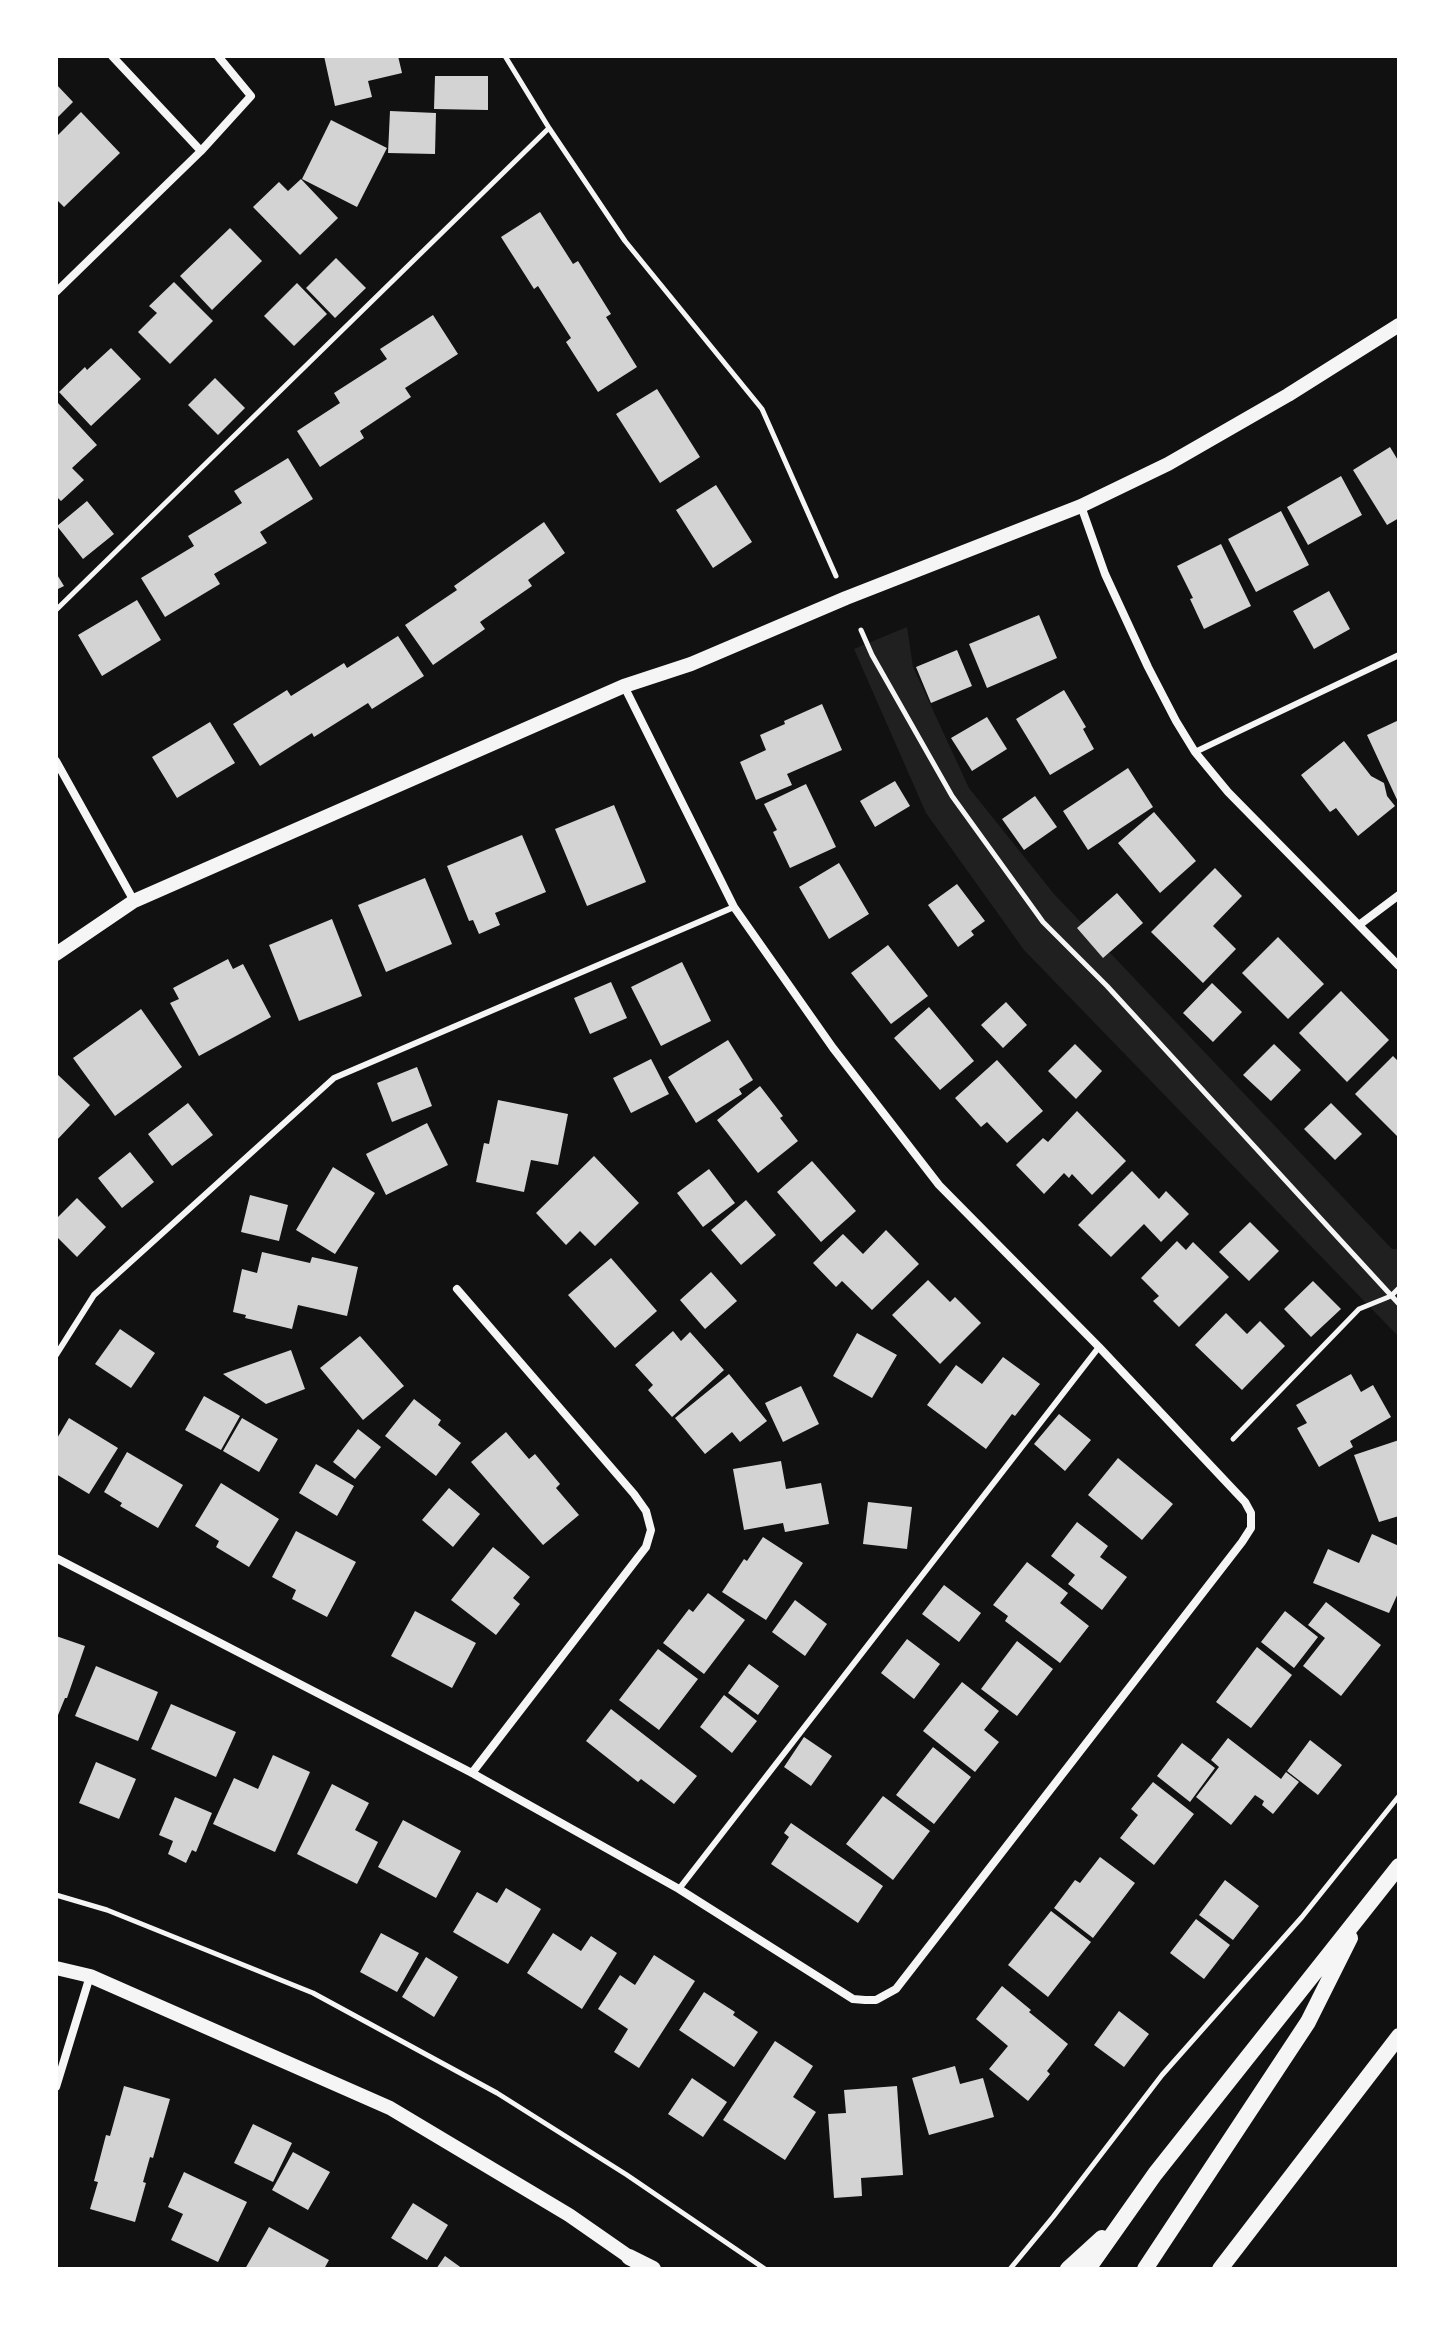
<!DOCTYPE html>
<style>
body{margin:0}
#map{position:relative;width:1455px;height:2325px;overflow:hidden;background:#111;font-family:"PT Sans Narrow",sans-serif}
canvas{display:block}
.frame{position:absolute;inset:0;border:58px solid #fff;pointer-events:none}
</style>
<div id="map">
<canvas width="1455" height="2325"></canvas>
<div class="frame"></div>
</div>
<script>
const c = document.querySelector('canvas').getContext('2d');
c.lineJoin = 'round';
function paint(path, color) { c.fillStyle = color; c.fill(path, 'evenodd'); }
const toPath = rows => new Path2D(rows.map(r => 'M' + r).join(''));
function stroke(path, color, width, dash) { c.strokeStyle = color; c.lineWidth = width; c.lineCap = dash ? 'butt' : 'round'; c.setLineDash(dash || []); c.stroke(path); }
paint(toPath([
 [907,627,913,667,969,788,1054,894,1392,1249,1399,1249,1399,1337,1024,950,926,813,854,649]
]), '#202020');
paint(toPath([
 [324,56,398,56,402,73,368,81,372,97,335,106],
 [435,76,488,76,488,110,434,109],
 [56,84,73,102,56,119],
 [390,111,436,113,435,154,388,153],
 [81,112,120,153,64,207,56,199,56,137],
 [331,120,387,148,357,207,302,179],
 [301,179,338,218,300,255,253,207,279,182,288,191],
 [540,212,573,264,578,261,611,314,606,317,637,367,598,392,566,342,571,338,538,286,534,289,501,237],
 [230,228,262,261,212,310,180,276],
 [336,258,366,288,335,318,306,288],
 [174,282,213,321,170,364,138,332,157,313,149,306],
 [297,283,327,314,294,346,264,316],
 [433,315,458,354,405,388,411,397,360,431,364,438,320,467,297,431,340,403,334,393,387,359,380,349],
 [111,348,141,379,91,426,59,392,85,367,87,370],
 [215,378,245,408,218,435,188,405],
 [657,389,700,457,660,483,616,414],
 [58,403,97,445,72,468,84,480,61,501,56,496,56,405],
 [1390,447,1399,462,1399,518,1387,525,1353,470],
 [288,458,313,499,260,532,267,543,214,574,220,584,165,617,141,578,194,546,188,536,242,503,234,491],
 [1341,476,1362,515,1308,545,1287,507],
 [716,485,752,542,713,568,676,510],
 [87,501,114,534,83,559,57,526],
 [1281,511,1309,565,1256,592,1228,539],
 [544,522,565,553,528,580,532,586,480,622,485,629,433,665,405,625,457,590,454,586],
 [1221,544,1251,606,1204,629,1190,599,1193,598,1177,566],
 [56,573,64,586,56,590],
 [1329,591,1350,629,1314,649,1293,611],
 [137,600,161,640,102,676,78,635],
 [1039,615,1057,658,987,688,969,644],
 [398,636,424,676,372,709,368,703,314,737,312,733,260,766,233,724,287,690,291,696,344,663,347,668],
 [957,650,972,686,931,703,916,667],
 [1064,690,1086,727,1083,729,1094,749,1050,775,1016,719],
 [822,704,842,750,787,774,792,785,756,800,740,762,766,750,760,735,785,724,784,721],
 [987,717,1007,749,972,771,951,738],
 [1399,720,1399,804,1367,735],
 [210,722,235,763,177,798,152,757],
 [1344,741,1371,776,1384,783,1387,796,1395,806,1358,836,1336,808,1330,812,1301,775],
 [1128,768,1153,807,1088,850,1063,811],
 [895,781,910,806,875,827,860,801],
 [806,784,836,847,790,868,773,832,777,830,764,804],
 [1035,796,1057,827,1024,850,1002,819],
 [614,805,646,882,587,906,555,829],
 [1154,812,1196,861,1160,893,1118,843],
 [522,835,546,892,495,913,500,925,479,934,473,920,469,921,447,866],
 [839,863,869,914,829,939,799,887],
 [1215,868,1242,896,1213,926,1236,949,1203,983,1151,932],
 [425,878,452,944,386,972,358,905],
 [957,884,985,921,971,931,974,935,958,947,928,905],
 [1117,893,1143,923,1103,958,1077,928],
 [332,919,362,996,299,1021,269,945],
 [1278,937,1324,984,1288,1019,1242,973],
 [888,945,928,996,891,1024,851,973],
 [228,959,233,969,243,964,271,1017,199,1056,170,1003,179,999,173,988],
 [682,962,711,1021,661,1046,631,987],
 [611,982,627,1018,590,1034,574,998],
 [1212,983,1242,1012,1213,1042,1183,1013],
 [1341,991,1389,1040,1347,1082,1299,1033],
 [1006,1002,1027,1025,1003,1048,981,1025],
 [929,1007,974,1061,940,1090,894,1038],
 [141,1009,182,1067,115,1116,73,1058],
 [728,1040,753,1080,739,1089,742,1094,696,1123,668,1077],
 [1075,1044,1102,1071,1076,1099,1048,1071],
 [1274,1044,1301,1070,1271,1101,1243,1075],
 [1393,1056,1399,1062,1399,1138,1355,1094],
 [651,1059,669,1094,631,1113,613,1078],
 [997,1060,1043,1111,1007,1143,987,1122,981,1127,955,1098],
 [417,1067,432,1106,392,1122,377,1083],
 [56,1073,90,1105,56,1141],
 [760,1086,783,1116,780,1118,798,1141,758,1173,717,1120],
 [498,1100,568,1114,558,1165,531,1160,524,1192,476,1182,484,1143,489,1144],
 [188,1103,213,1135,172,1166,148,1134],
 [1331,1103,1362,1134,1335,1160,1304,1129],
 [1077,1111,1126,1161,1092,1195,1072,1174,1069,1178,1064,1173,1044,1194,1016,1165,1043,1138,1048,1142],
 [427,1123,448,1165,386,1195,366,1154],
 [130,1152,154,1182,122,1208,98,1178],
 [594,1156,639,1203,595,1246,580,1231,566,1245,536,1213],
 [812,1161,856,1211,821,1242,777,1192],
 [333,1167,375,1193,335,1254,296,1230],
 [709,1169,735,1203,703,1227,677,1193],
 [1132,1171,1159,1199,1166,1191,1189,1214,1161,1242,1144,1224,1111,1257,1078,1225],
 [250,1195,288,1205,279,1241,241,1232],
 [77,1198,106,1227,77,1257,56,1236,56,1219],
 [746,1200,776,1235,741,1265,711,1230],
 [1250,1222,1279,1251,1249,1281,1219,1252],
 [886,1230,919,1264,872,1310,842,1281,836,1287,813,1263,843,1234,863,1254],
 [1177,1241,1186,1250,1193,1242,1229,1277,1179,1327,1153,1301,1159,1296,1141,1278],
 [262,1252,310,1263,312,1257,358,1267,347,1316,298,1305,292,1329,245,1318,246,1315,233,1312,242,1269,257,1273],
 [611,1258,657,1311,615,1348,568,1295],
 [711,1272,737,1301,705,1329,680,1300],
 [928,1280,950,1302,955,1297,981,1323,940,1364,892,1315],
 [1313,1281,1341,1309,1311,1337,1284,1309],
 [1226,1313,1247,1334,1260,1321,1285,1346,1242,1390,1195,1345],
 [120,1329,155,1353,131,1388,95,1364],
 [673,1331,681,1341,690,1332,724,1370,672,1417,648,1390,653,1385,635,1365],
 [857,1333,897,1355,872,1398,833,1376],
 [360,1336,404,1386,363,1420,320,1368],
 [291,1350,305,1389,266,1404,223,1374],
 [1003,1357,1040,1384,1015,1416,1012,1414,986,1449,927,1405,956,1365,982,1384],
 [729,1374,767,1421,740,1442,732,1432,705,1454,675,1418],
 [1351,1374,1361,1392,1373,1385,1391,1417,1350,1441,1353,1447,1319,1467,1297,1428,1307,1423,1296,1405],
 [801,1386,819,1424,783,1442,765,1403],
 [204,1396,240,1416,221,1450,185,1430],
 [414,1399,441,1420,438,1425,461,1443,436,1476,385,1436],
 [1059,1414,1091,1440,1065,1471,1034,1444],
 [69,1418,118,1448,89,1494,56,1474,56,1440],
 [242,1418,278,1439,259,1472,223,1451],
 [358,1429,381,1447,355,1479,333,1462],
 [506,1432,529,1459,535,1454,560,1484,556,1488,579,1515,543,1545,471,1462],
 [1399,1440,1399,1516,1379,1522,1354,1455],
 [127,1452,183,1485,158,1528,120,1506,122,1503,104,1492],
 [1118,1458,1173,1504,1142,1540,1088,1495],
 [781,1461,786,1489,821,1483,829,1524,785,1532,783,1523,744,1530,733,1469],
 [316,1464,354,1486,337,1516,299,1493],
 [221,1483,279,1519,249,1567,216,1547,219,1541,195,1526],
 [449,1488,480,1514,453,1547,422,1520],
 [868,1502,912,1507,907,1549,863,1544],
 [1077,1522,1108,1546,1100,1557,1127,1577,1102,1610,1068,1584,1075,1575,1051,1556],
 [296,1531,356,1562,327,1617,292,1599,296,1590,272,1577],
 [1372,1534,1399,1546,1399,1591,1389,1613,1313,1583,1328,1549,1359,1563],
 [763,1537,803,1563,766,1620,722,1592,744,1559,747,1561],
 [493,1547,530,1577,513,1598,520,1604,496,1635,451,1600],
 [1027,1562,1068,1593,1060,1603,1089,1626,1060,1663,1005,1621,1008,1616,993,1605],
 [944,1585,981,1613,959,1642,922,1614],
 [708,1593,745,1620,704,1674,663,1643,689,1609,693,1612],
 [795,1600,827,1624,805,1656,772,1632],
 [1326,1602,1381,1645,1341,1696,1303,1666,1325,1638,1308,1625],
 [415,1611,476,1643,452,1688,391,1656],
 [1285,1611,1318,1637,1294,1668,1261,1642],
 [56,1636,85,1646,67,1698,65,1698,56,1720],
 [907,1639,940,1664,914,1699,881,1673],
 [1017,1641,1053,1669,1017,1716,981,1689],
 [1257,1647,1292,1675,1251,1728,1216,1702],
 [658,1649,698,1679,659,1730,619,1700],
 [749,1664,779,1686,758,1715,728,1693],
 [96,1666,158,1692,138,1741,75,1716],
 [962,1682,999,1711,984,1730,999,1742,975,1772,923,1731],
 [724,1695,757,1721,732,1753,700,1727],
 [171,1704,236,1732,216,1777,151,1749],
 [611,1709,697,1776,674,1804,641,1779,638,1782,586,1741],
 [804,1737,832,1756,811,1786,784,1767],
 [1228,1738,1281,1779,1286,1772,1299,1782,1273,1814,1262,1805,1264,1801,1255,1795,1231,1825,1196,1797,1219,1767,1211,1760],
 [1310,1740,1342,1765,1318,1795,1287,1771],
 [1182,1743,1215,1768,1190,1802,1157,1776],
 [933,1747,971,1777,934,1824,896,1795],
 [273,1755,310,1772,275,1852,213,1824,234,1778,258,1789],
 [96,1762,136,1779,119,1819,79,1803],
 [1153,1782,1194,1814,1154,1865,1120,1838,1138,1815,1131,1809],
 [332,1784,369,1803,355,1830,378,1842,357,1884,297,1854],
 [883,1796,930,1831,893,1880,846,1844],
 [175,1797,212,1813,196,1852,192,1850,186,1863,168,1854,173,1841,159,1835],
 [403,1820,461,1851,436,1898,378,1867],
 [791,1823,883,1886,858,1923,771,1864,789,1837,784,1833],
 [1100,1857,1135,1883,1093,1938,1054,1908,1075,1880,1080,1883],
 [1225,1880,1259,1906,1233,1940,1199,1915],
 [506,1888,541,1909,508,1964,453,1932,477,1892,497,1903],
 [1051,1911,1091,1942,1048,1997,1008,1965],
 [1196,1919,1230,1945,1204,1979,1170,1953],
 [381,1933,419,1953,397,1992,360,1972],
 [553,1933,581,1951,591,1936,617,1953,582,2009,527,1973],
 [654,1955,695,1981,639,2068,614,2052,628,2029,598,2009,620,1975,635,1985],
 [426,1957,458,1977,434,2017,402,1997],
 [1002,1986,1031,2010,1029,2012,1068,2044,1047,2071,1050,2074,1028,2101,989,2069,1008,2046,976,2019],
 [704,1992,735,2012,733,2015,758,2032,734,2067,679,2030],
 [1119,2011,1149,2034,1124,2067,1094,2045],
 [775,2041,813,2066,793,2097,816,2112,785,2160,723,2120],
 [955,2066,960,2084,983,2078,994,2117,929,2135,912,2078],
 [692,2078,727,2102,703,2137,668,2114],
 [124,2086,170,2099,153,2158,150,2157,143,2182,146,2183,135,2222,90,2209,98,2182,94,2181,106,2135,110,2136],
 [897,2086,903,2175,861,2178,862,2196,834,2198,828,2114,846,2113,844,2090],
 [253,2124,292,2143,273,2182,234,2163],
 [293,2152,330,2172,308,2210,272,2190],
 [184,2172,247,2202,218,2262,171,2240,183,2214,168,2207],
 [413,2203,448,2225,427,2260,391,2238],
 [269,2227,329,2260,324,2269,245,2269],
 [445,2256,463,2269,436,2269]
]), '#d3d3d3');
stroke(toPath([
 [505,56,549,128,625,241,762,409,836,576],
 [56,610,549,128],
 [861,630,872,655,952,796,1043,922,1107,986,1399,1304],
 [1233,1439,1359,1309,1391,1296,1399,1288],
 [56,1895,107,1910,313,1993,497,2093,627,2175,765,2269],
 [1010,2269,1053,2217,1162,2075,1302,1917,1399,1796]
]), '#f5f5f5', 5);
stroke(toPath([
 [1195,752,1399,655],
 [56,1355,94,1295,334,1078,734,907],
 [679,1889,1099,1347]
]), '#f5f5f5', 6);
stroke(toPath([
 [112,56,201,151],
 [56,292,201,151,251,96,218,56],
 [1081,506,1105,574,1148,667,1176,721,1195,752,1228,792,1399,966],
 [56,761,134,901],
 [1359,925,1399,895],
 [457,1289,634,1494,646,1511,651,1530,646,1547,472,1773],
 [56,1558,472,1773,679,1889,853,1999,865,2000,876,2000,896,1989,1242,1542,1251,1528,1251,1513,1245,1502,1099,1347,939,1185,833,1048,734,907,624,686],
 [56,2087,90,1976]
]), '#f5f5f5', 8);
stroke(toPath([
 [56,954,134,901,624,686,691,664,846,598,1081,506,1168,464,1288,395,1399,325],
 [56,1968,90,1976,390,2108,569,2215,638,2263]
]), '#f5f5f5', 14);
stroke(toPath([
 [629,2257,653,2269],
 [1068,2269,1102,2238],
 [1088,2269,1155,2174,1399,1866],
 [1145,2269,1308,2022,1350,1938],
 [1220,2269,1399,2036]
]), '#f5f5f5', 16);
</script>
